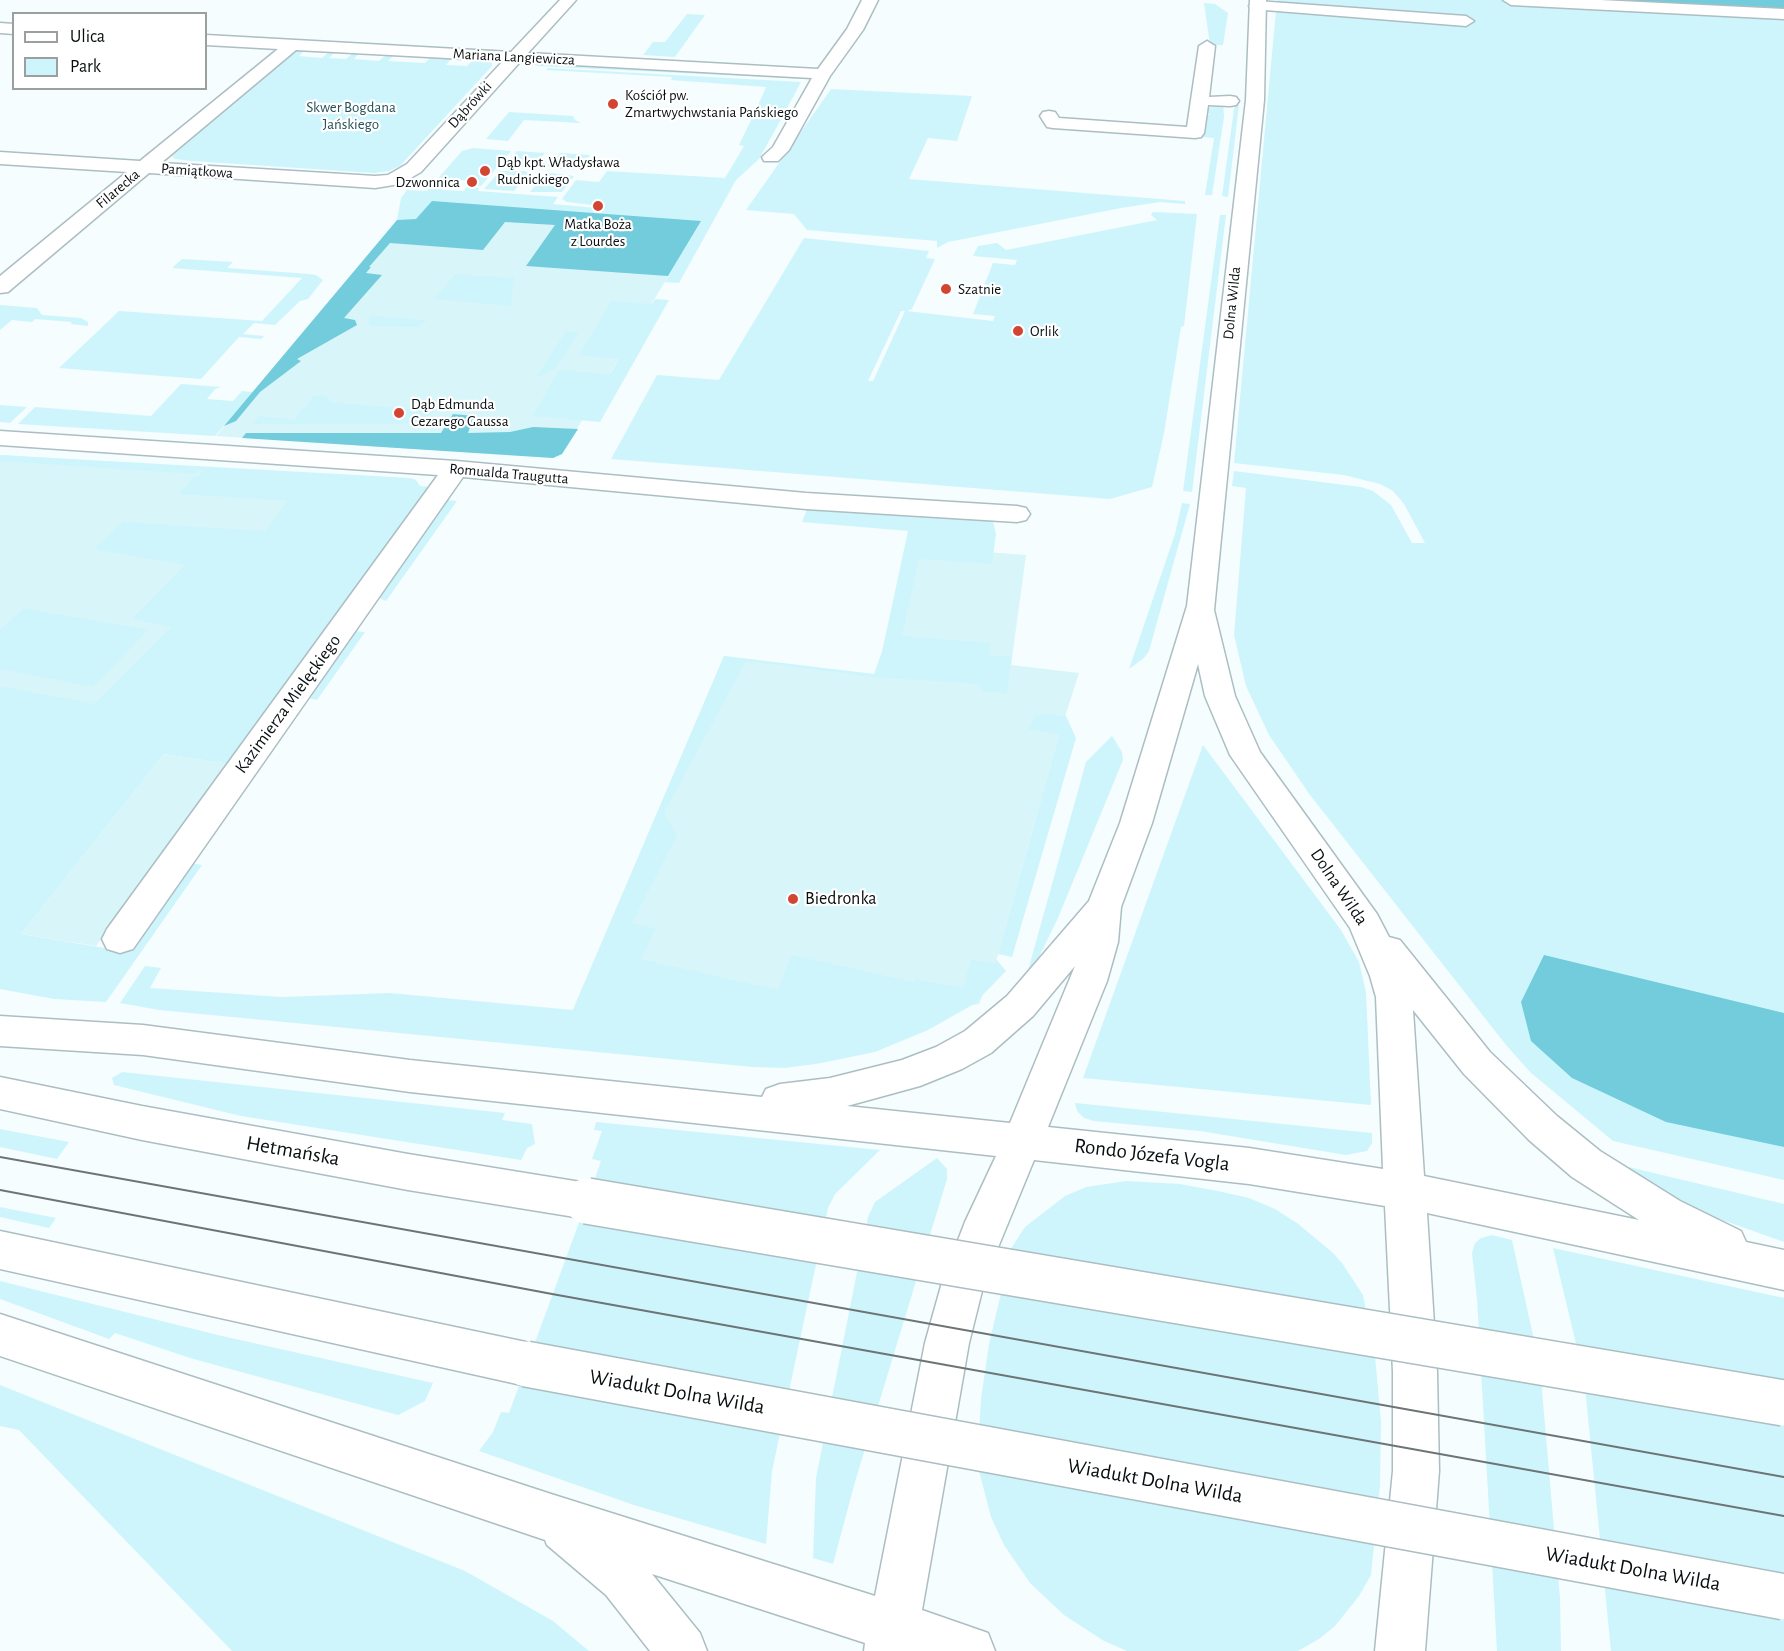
<!DOCTYPE html>
<meta charset="utf-8">
<style>
body{margin:0}
#map{position:relative;width:1784px;height:1651px;overflow:hidden;background:#f5fdfe;font-family:"Alegreya Sans",sans-serif}
canvas{display:block}
.legend{position:absolute;left:12px;top:12px;width:195px;height:78px;box-sizing:border-box;background:#fff;border:2px solid #9c9f9f;margin:0;padding:8px 10px;list-style:none;font-size:18px;color:#080e10}
.legend li{display:flex;align-items:center;gap:12px;height:30px}
.legend b{width:30px;border:2px solid #9c9f9f}
</style>
<div id="map">
<canvas width="1784" height="1651"></canvas>
<ul class="legend">
<li><b style="height:8px;background:#fff"></b>Ulica</li>
<li><b style="height:16px;background:#cef5fc"></b>Park</li>
</ul>
</div>
<script>
const c = document.querySelector('canvas').getContext('2d');
c.lineJoin = 'round';
function paint(path, color) { c.fillStyle = color; c.fill(path, 'evenodd'); }
const toPath = rows => new Path2D(rows.map(r => 'M' + r).join(''));
function stroke(path, color, width, dash) { c.strokeStyle = color; c.lineWidth = width; c.lineCap = dash ? 'butt' : 'round'; c.setLineDash(dash || []); c.stroke(path); }
function drawText(font, color, halo, rows, align = 'center') {
  c.font = font + ' "Alegreya Sans",sans-serif'; c.lineWidth = 4.5; c.setLineDash([]); c.textBaseline = 'middle'; c.strokeStyle = halo; c.fillStyle = color; for (const [text, x, y, turn = 0] of rows) {
    c.save(); c.translate(x, y); c.rotate((+turn || 0) * Math.PI / 180); c.textAlign = isNaN(turn) ? turn : align; if (halo) c.strokeText(text, 0, 0); c.fillText(text, 0, 0); c.restore();
  }
}
paint(toPath([
 [416,219,701,221,562,454,553,458,216,436,397,220],
 [0,455,163,465,397,492,222,722,0,701],
 [906,546,1026,555,1011,665,1079,673,1059,735,995,965,979,1004,750,1045,571,1014,724,656,874,675,882,652],
 [164,754,229,764,96,946,21,934]
]), '#d8f5fa');
paint(toPath([
 [1277,0,1784,0,1784,1180,1613,1141,1530,1072,1506,1045,1310,795,1269,735,1246,686,1234,635,1246,488,1232,486,1234,471,1361,487,1373,491,1391,505,1412,543,1425,543,1404,504,1393,491,1380,484,1344,475,1234,463],
 [1204,3,1215,4,1228,13,1223,45,1210,45],
 [687,14,705,15,675,57,643,55,653,42,665,42],
 [305,50,299,56,322,58,329,52,335,52,329,58,346,59,353,53,359,53,354,59,379,61,386,55,394,55,388,61,425,63,431,57,451,59,446,65,467,66,473,60,487,61,492,63,492,66,400,166,389,171,374,173,191,161,175,159,172,156,293,53],
 [538,63,793,77,803,79,537,66],
 [548,68,801,82,785,112,756,110,766,87,671,80,672,77,546,70],
 [831,89,972,96,957,141,928,138,909,179,1185,201,1185,204,1160,202,1121,208,948,242,937,248,937,241,807,230,794,214,746,210],
 [1216,102,1223,103,1224,117,1212,195,1205,195,1214,138,1202,137,1203,116,1210,114,1203,109,1214,107],
 [1235,102,1239,105,1228,197,1222,196],
 [509,112,573,116,575,120,581,123,524,120,508,141,486,139],
 [755,112,784,114,759,159,736,180,679,283,665,282,700,221,397,220,401,198,407,190,427,191,462,151,473,148,511,151,481,186,467,185,472,181,449,179,441,190,464,191,466,187,479,188,478,191,558,197,553,204,597,208,601,206,567,202,562,199,576,180,599,182,607,171,725,178,744,146,739,145],
 [517,151,545,153,540,159,540,165,528,167,506,164],
 [561,153,590,155,579,169,553,169,547,165],
 [500,171,525,171,531,175,522,181,514,191,484,189],
 [551,173,574,176,562,192,530,192,538,182,539,176],
 [1153,212,1197,214,1184,326,1181,327,1164,433,1152,487,1110,499,611,459,657,375,719,380,804,238,929,251,926,258,935,259,912,309,907,311,993,321,995,316,973,314,993,263,1015,265,1017,260,973,256,978,246,997,243,1006,250,1157,220,1151,215],
 [901,311,905,311,873,381,868,381],
 [1220,215,1226,215,1192,492,1183,491],
 [182,259,233,262,227,268,309,274,316,275,323,280,308,299,300,301,275,325,254,323,243,334,264,336,261,339,239,337,201,379,59,368,119,311,262,321,302,278,172,268],
 [455,274,515,278,512,282,515,283,511,292,514,292,511,296,513,297,510,301,513,302,510,306,434,299],
 [655,299,669,300,600,422,533,416,559,370,610,374,619,359,579,355,611,301,652,304],
 [0,305,37,308,42,315,81,318,88,322,88,326,70,324,72,322,35,319,32,322,12,320,0,330],
 [371,316,373,316,427,320,418,327,370,326,367,320],
 [566,331,579,332,554,370,536,378],
 [181,384,221,387,215,389,207,399,233,401,242,391,253,392,215,436,18,424,35,407,151,416],
 [314,396,325,396,331,402,410,409,439,409,418,421,400,424,252,424,259,416,294,420],
 [0,405,27,407,10,423,0,422],
 [0,455,410,478,416,480,420,486,429,487,229,764,164,754,21,934,129,952,191,863,202,865,106,1002,54,999,0,989,0,686,94,704,171,627,132,619,185,565,94,549,123,522,265,531,288,501,179,494,194,476,199,476,203,470,198,470,195,474,0,461],
 [448,500,457,501,386,601,379,598],
 [1182,503,1190,504,1149,651,1144,658,1129,669,1175,534],
 [807,509,993,521,996,534,992,564,919,559,902,636,991,643,989,655,1012,657,1007,693,984,692,978,684,872,677,746,661,664,813,677,835,632,923,656,929,641,959,778,990,792,955,914,982,915,979,963,988,971,959,995,964,996,959,1006,971,974,1004,928,1030,875,1052,816,1064,784,1068,753,1067,159,1010,120,1003,145,966,161,968,150,988,282,997,390,993,573,1010,724,656,874,674,882,652,908,531,802,522],
 [24,608,148,630,93,687,0,669,0,630],
 [355,631,365,632,317,700,308,698],
 [1045,714,1066,716,1076,738,1012,957,998,954,1059,735,1028,729,1036,716],
 [1112,736,1122,752,1123,760,1058,918,1037,961,1027,974,1086,762],
 [1203,745,1341,930,1359,962,1366,992,1371,1105,1083,1078],
 [122,1072,505,1113,502,1120,532,1124,535,1144,527,1148,521,1160,241,1116,114,1085,112,1078],
 [1075,1103,1372,1133,1372,1143,1367,1151,1346,1155,1200,1131,1094,1121,1084,1118,1077,1111],
 [596,1122,880,1150,835,1194,828,1208,772,1471,766,1544,634,1505,479,1451,493,1432,501,1412,509,1413,587,1201,601,1161,592,1159,602,1131,594,1130],
 [0,1129,69,1142,57,1159,0,1147],
 [937,1158,947,1169,947,1179,855,1482,833,1564,813,1558,816,1478,868,1217,875,1202],
 [1616,1164,1784,1204,1784,1242,1697,1211,1670,1198],
 [1126,1181,1180,1184,1218,1191,1249,1198,1275,1209,1297,1223,1332,1252,1342,1263,1363,1295,1375,1356,1381,1421,1380,1485,1371,1575,1359,1596,1335,1626,1319,1639,1298,1651,1127,1651,1104,1641,1064,1615,1030,1583,1004,1545,991,1517,979,1471,978,1451,981,1399,989,1344,1012,1247,1025,1227,1065,1196,1086,1187],
 [0,1207,56,1218,49,1228,0,1217],
 [1492,1235,1512,1240,1540,1367,1560,1598,1561,1651,1497,1651,1477,1299,1472,1253,1475,1243,1481,1238],
 [1553,1248,1784,1298,1784,1651,1611,1651,1584,1377],
 [0,1281,222,1336,433,1383,425,1401,398,1415,190,1358,115,1333,109,1339,0,1299],
 [0,1385,465,1571,553,1621,589,1651,232,1651,19,1430,0,1426]
]), '#cef5fc');
paint(toPath([
 [1531,0,1784,0,1784,13],
 [432,201,701,221,668,276,526,266,555,225,505,222,483,250,390,243,369,267,371,267,366,273,382,275,344,318,355,320,357,325,297,359,301,361,260,392,236,421,224,426,397,220,416,219],
 [453,414,474,416,468,433,510,432,533,427,578,429,562,454,553,458,242,438,246,433,441,433],
 [1544,955,1784,1013,1784,1147,1666,1122,1572,1078,1531,1041,1521,1002]
]), '#72ccdc');
const street = toPath([
 [560,0,576,0,528,53,818,69,847,29,862,0,878,0,863,30,830,76,789,150,778,161,764,161,762,157,773,147,812,78,520,62,421,172,400,184,375,188,149,173,8,292,0,293,0,276,127,172,0,164,0,152,140,161,278,49,206,45,206,35,511,52,560,0],
 [296,50,503,61,407,164,388,175,375,176,161,163,296,50],
 [1503,0,1600,0,1784,9,1784,19,1511,5,1503,0],
 [1257,1,1466,16,1474,21,1466,26,1252,9,1249,6,1252,3,1257,1],
 [0,23,14,24,14,34,0,33,0,23],
 [1207,41,1215,46,1209,97,1230,96,1236,97,1239,101,1236,105,1230,106,1208,105,1204,133,1201,137,1195,138,1053,128,1047,127,1040,116,1043,112,1049,111,1055,112,1059,118,1187,127,1199,46,1207,41],
 [0,431,456,461,806,493,1017,506,1026,508,1030,514,1026,520,1017,522,806,509,463,477,133,949,120,953,107,949,102,939,107,929,438,475,0,445,0,431]
]);
const secondary = toPath([
 [1250,0,1266,0,1264,100,1214,610,1235,696,1260,752,1377,914,1389,937,1400,940,1490,1052,1557,1116,1600,1151,1680,1201,1741,1231,1746,1242,1784,1250,1784,1290,1427,1213,1437,1372,1439,1471,1425,1651,1375,1651,1393,1471,1393,1372,1385,1206,1249,1184,1034,1160,985,1279,969,1343,922,1610,988,1633,995,1651,864,1651,865,1643,652,1574,700,1633,707,1651,650,1651,606,1595,547,1545,545,1540,0,1356,0,1314,551,1494,875,1596,925,1343,943,1279,965,1222,996,1156,410,1092,143,1055,0,1046,0,1016,143,1025,410,1060,762,1097,766,1089,780,1084,830,1078,902,1060,936,1047,965,1031,1007,996,1089,901,1120,823,1187,606,1246,100,1250,0],
 [1198,664,1205,696,1230,755,1350,928,1370,976,1376,997,1383,1169,1249,1148,1048,1127,1107,981,1118,942,1121,907,1152,823,1198,664],
 [1075,966,1010,1123,847,1106,920,1086,962,1069,991,1053,1033,1016,1075,966],
 [1413,1010,1464,1074,1529,1140,1572,1177,1639,1220,1424,1176,1413,1010],
 [0,1077,142,1106,408,1154,587,1183,602,1188,608,1201,602,1214,587,1219,408,1190,142,1140,0,1109,0,1077],
 [0,1231,526,1342,542,1349,548,1364,542,1379,526,1386,0,1269,0,1231]
]);
stroke(street, '#acbec2', 3);
stroke(secondary, '#acbec2', 3);
paint(street, '#fff');
paint(secondary, '#fff');
stroke(toPath([
 [0,1157,1784,1477],
 [0,1190,552,1294,1784,1516]
]), '#6d7475', 2);
const secondaryBridge = toPath([
 [587,1201,1784,1403],
 [526,1364,1784,1597]
]);
stroke(secondaryBridge, '#acbec2', 48, []);
stroke(secondaryBridge, '#fff', 45);
for (const [x, y, r, color] of [
 [613,104,6,"#d24533"],
 [485,171,6,"#d24533"],
 [472,182,6,"#d24533"],
 [598,206,6,"#d24533"],
 [946,289,6,"#d24533"],
 [1018,331,6,"#d24533"],
 [399,413,6,"#d24533"],
 [793,899,6,"#d24533"]
]) { const dot = new Path2D(); dot.arc(x, y, r, 0, 2 * Math.PI); c.fillStyle = color; c.fill(dot); stroke(dot, '#fff', 2); }
drawText('15px', '#080e10', '#fff', [
 ["Mariana Langiewicza",514,57,3],
 ["Dąbrówki",470,105,-48],
 ["Pamiątkowa",197,171,4],
 ["Filarecka",118,189,-40],
 ["Dolna Wilda",1232,303,-84],
 ["Romualda Traugutta",509,474,5]
]);
drawText('15px', '#080e10', '#fff', [
 ["Kościół pw.",625,95],
 ["Zmartwychwstania Pańskiego",625,112],
 ["Dąb kpt. Władysława",497,162],
 ["Rudnickiego",497,179],
 ["Dzwonnica",460,182,"right"],
 ["Matka Boża",598,224,"center"],
 ["z Lourdes",598,241,"center"],
 ["Szatnie",958,289],
 ["Orlik",1030,331],
 ["Dąb Edmunda",411,404],
 ["Cezarego Gaussa",411,421]
], 'left');
drawText('15px', '#264f56', '#fff', [
 ["Skwer Bogdana",351,107],
 ["Jańskiego",351,124]
]);
drawText('18px', '#080e10', '#fff', [
 ["Kazimierza Mielęckiego",288,704,-54],
 ["Dolna Wilda",1339,887,56]
]);
drawText('18px', '#080e10', '#fff', [
 ["Biedronka",805,899]
], 'left');
drawText('21px', '#080e10', '#fff', [
 ["Hetmańska",293,1151,10],
 ["Rondo Józefa Vogla",1152,1155,7],
 ["Wiadukt Dolna Wilda",677,1392,10],
 ["Wiadukt Dolna Wilda",1155,1481,10],
 ["Wiadukt Dolna Wilda",1633,1569,10]
]);
</script>
